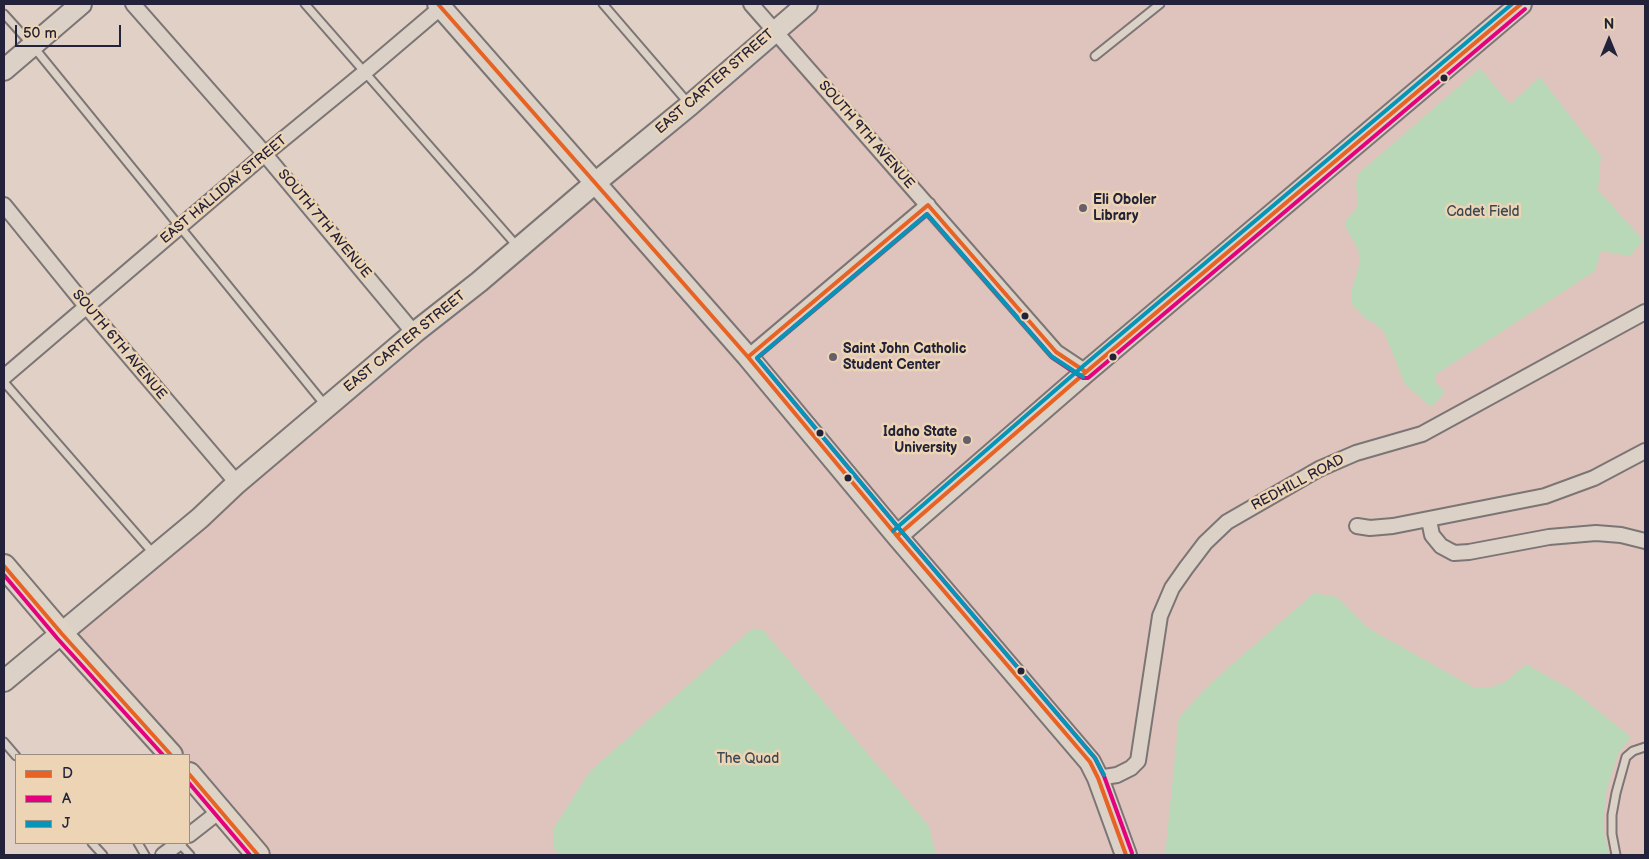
<!DOCTYPE html>
<style>
body{margin:0}
#map{position:relative;width:1649px;height:859px;overflow:hidden;background:#e1d0c5;font-family:"Balsamiq Sans",sans-serif}
canvas{display:block}
.frame{position:absolute;inset:0;border:5px solid #22223b;pointer-events:none}
.legend{position:absolute;left:15px;top:754px;width:175px;height:90px;box-sizing:border-box;background:#ecd4b4;border:1px solid #9b8d84;margin:0;padding:6px 9px;list-style:none;font-size:15px;color:#22223b}
.legend li{display:flex;align-items:center;gap:10px;height:25px}
.legend b{width:25px;border:1px solid #9b8d84}
.north{position:absolute;left:1584px;top:15px;width:50px;height:50px;-webkit-text-stroke:4px #ecd4b4;paint-order:stroke;rotate:0deg;font-size:14px;font-weight:700;line-height:20px;text-align:center;color:#22223b}
.north::after{content:'';display:block;margin:auto;width:18px;height:22px;background:#22223b;clip-path:polygon(50% 0,100% 100%,50% 72%,0 100%)}
.scale{position:absolute;left:15px;top:25px;width:106px;height:22px;box-sizing:border-box;border:2px solid #22223b;border-top:0;padding-left:6px;font-size:15px;line-height:18px;white-space:nowrap;color:#22223b;-webkit-text-stroke:4px #ecd4b4;paint-order:stroke}
</style>
<div id="map">
<canvas width="1649" height="859"></canvas>
<div class="frame"></div>
<ul class="legend">
<li><b style="height:6px;background:#e86223"></b>D</li>
<li><b style="height:6px;background:#e5007d"></b>A</li>
<li><b style="height:6px;background:#0595b8"></b>J</li>
</ul>
<div class="north">N</div>
<div class="scale">50 m</div>
</div>
<script>
const c = document.querySelector('canvas').getContext('2d');
c.lineJoin = 'round';
function paint(path, color) { c.fillStyle = color; c.fill(path, 'evenodd'); }
const toPath = rows => new Path2D(rows.map(r => 'M' + r).join(''));
function stroke(path, color, width, dash) { c.strokeStyle = color; c.lineWidth = width; c.lineCap = dash ? 'butt' : 'round'; c.setLineDash(dash || []); c.stroke(path); }
function drawText(font, color, halo, rows, align = 'center') {
  c.font = font + ' "Balsamiq Sans",sans-serif'; c.lineWidth = 5; c.setLineDash([]); c.textBaseline = 'middle'; c.strokeStyle = halo; c.fillStyle = color; for (const [text, x, y, turn = 0] of rows) {
    c.save(); c.translate(x, y); c.rotate((+turn || 0) * Math.PI / 180); c.textAlign = isNaN(turn) ? turn : align; if (halo) c.strokeText(text, 0, 0); c.fillText(text, 0, 0); c.restore();
  }
}
paint(toPath([
 [807,4,1645,4,1645,855,258,855,189,774,189,755,171,755,62,634,160,565,200,518]
]), '#dfc4be');
paint(toPath([
 [1480,68,1510,104,1540,77,1601,156,1598,190,1643,240,1630,256,1601,251,1595,271,1435,375,1435,382,1445,392,1431,407,1405,384,1384,332,1374,323,1366,319,1351,304,1351,291,1360,263,1358,249,1346,228,1346,220,1356,209,1358,202,1356,186,1358,174],
 [1314,593,1337,597,1368,628,1473,687,1488,688,1505,682,1526,664,1572,690,1631,737,1618,754,1606,792,1603,828,1609,855,1165,855,1179,717,1211,683],
 [753,628,758,630,762,629,929,826,936,855,560,855,553,847,553,829,590,771]
]), '#b9d8b7');
const lane = toPath([
 [305,4,517,246],
 [603,4,690,105],
 [4,14,32,45,325,405],
 [1095,56,1160,4],
 [4,382,153,553],
 [4,742,16,756],
 [92,843,103,855],
 [138,843,145,855],
 [179,843,190,855],
 [1616,855,1612,834,1612,815,1616,793,1626,757,1633,751,1645,747]
]);
const street = toPath([
 [133,4,258,146,414,333],
 [751,4,1056,352,1086,372],
 [4,205,86,306,237,483],
 [748,357,928,205],
 [4,377,265,154,365,72,445,4],
 [1429,520,1432,535,1441,546,1454,553,1469,552,1549,537,1596,533,1621,535,1645,541],
 [1357,526,1370,528,1393,526,1545,496,1594,478,1645,451],
 [1098,778,1117,775,1131,768,1138,761,1160,616,1172,588,1186,568,1205,543,1227,522,1319,469,1356,453,1422,434,1645,312],
 [189,835,221,810],
 [163,855,179,843]
]);
const secondary = toPath([
 [438,4,748,357,897,536,1090,762,1098,778,1126,855],
 [4,70,81,4],
 [897,536,1086,372,1521,4],
 [4,681,200,518,237,483,414,333,479,282,595,183,690,105,807,4]
]);
const primary = toPath([
 [4,566,62,634,171,755],
 [189,774,258,855]
]);
stroke(lane, '#7c7575', 11);
stroke(street, '#7c7575', 18);
stroke(secondary, '#7c7575', 24);
stroke(primary, '#7c7575', 26);
stroke(lane, '#dbd1c6', 7);
stroke(street, '#dbd1c6', 14);
stroke(secondary, '#dbd1c6', 20);
stroke(primary, '#ded3c5', 22);
stroke(toPath([
 [438,4,748,357,897,536,1090,762,1098,778,1126,855],
 [748,357,928,205,1056,352,1086,372],
 [897,536,1086,372,1521,4],
 [4,566,62,634,171,755],
 [189,774,258,855]
]), '#e86223', 4);
stroke(toPath([
 [4,575,57,638,163,755],
 [189,783,250,855],
 [1132,853,1104,776,1095,758,902,532,757,358,927,214,1052,357,1083,378,1088,378,1525,9]
]), '#e5007d', 4);
stroke(toPath([
 [1083,377,1051,356,927,214,757,358,902,532,1095,758,1104,775],
 [893,531,1082,367,1512,4]
]), '#0595b8', 4);
for (const [x, y, r, color] of [
 [1444,78,4.5,"#22223b"],
 [1083,208,5,"#655f6b"],
 [1025,316,4.5,"#22223b"],
 [833,357,5,"#655f6b"],
 [1113,357,4.5,"#22223b"],
 [820,433,4.5,"#22223b"],
 [967,440,5,"#655f6b"],
 [848,478,4.5,"#22223b"],
 [1021,671,4.5,"#22223b"]
]) { const dot = new Path2D(); dot.arc(x, y, r, 0, 2 * Math.PI); c.fillStyle = color; c.fill(dot); stroke(dot, '#ecd4b4', 2); }
drawText('14px', '#22223b', '#ecd4b4', [
 ["EAST CARTER STREET",715,82,-41],
 ["SOUTH 9TH AVENUE",866,135,49],
 ["EAST HALLIDAY STREET",224,190,-40],
 ["SOUTH 7TH AVENUE",324,224,50],
 ["EAST CARTER STREET",405,342,-39],
 ["SOUTH 6TH AVENUE",119,345,50],
 ["REDHILL ROAD",1298,483,-28]
]);
drawText('bold 14px', '#22223b', '#ecd4b4', [
 ["Eli Oboler",1093,200],
 ["Library",1093,216],
 ["Saint John Catholic",843,349],
 ["Student Center",843,365],
 ["Idaho State",957,432,"right"],
 ["University",957,448,"right"]
], 'left');
drawText('14px', '#3a4852', '#ecd4b4', [
 ["Cadet Field",1483,212],
 ["The Quad",748,759]
]);
</script>
